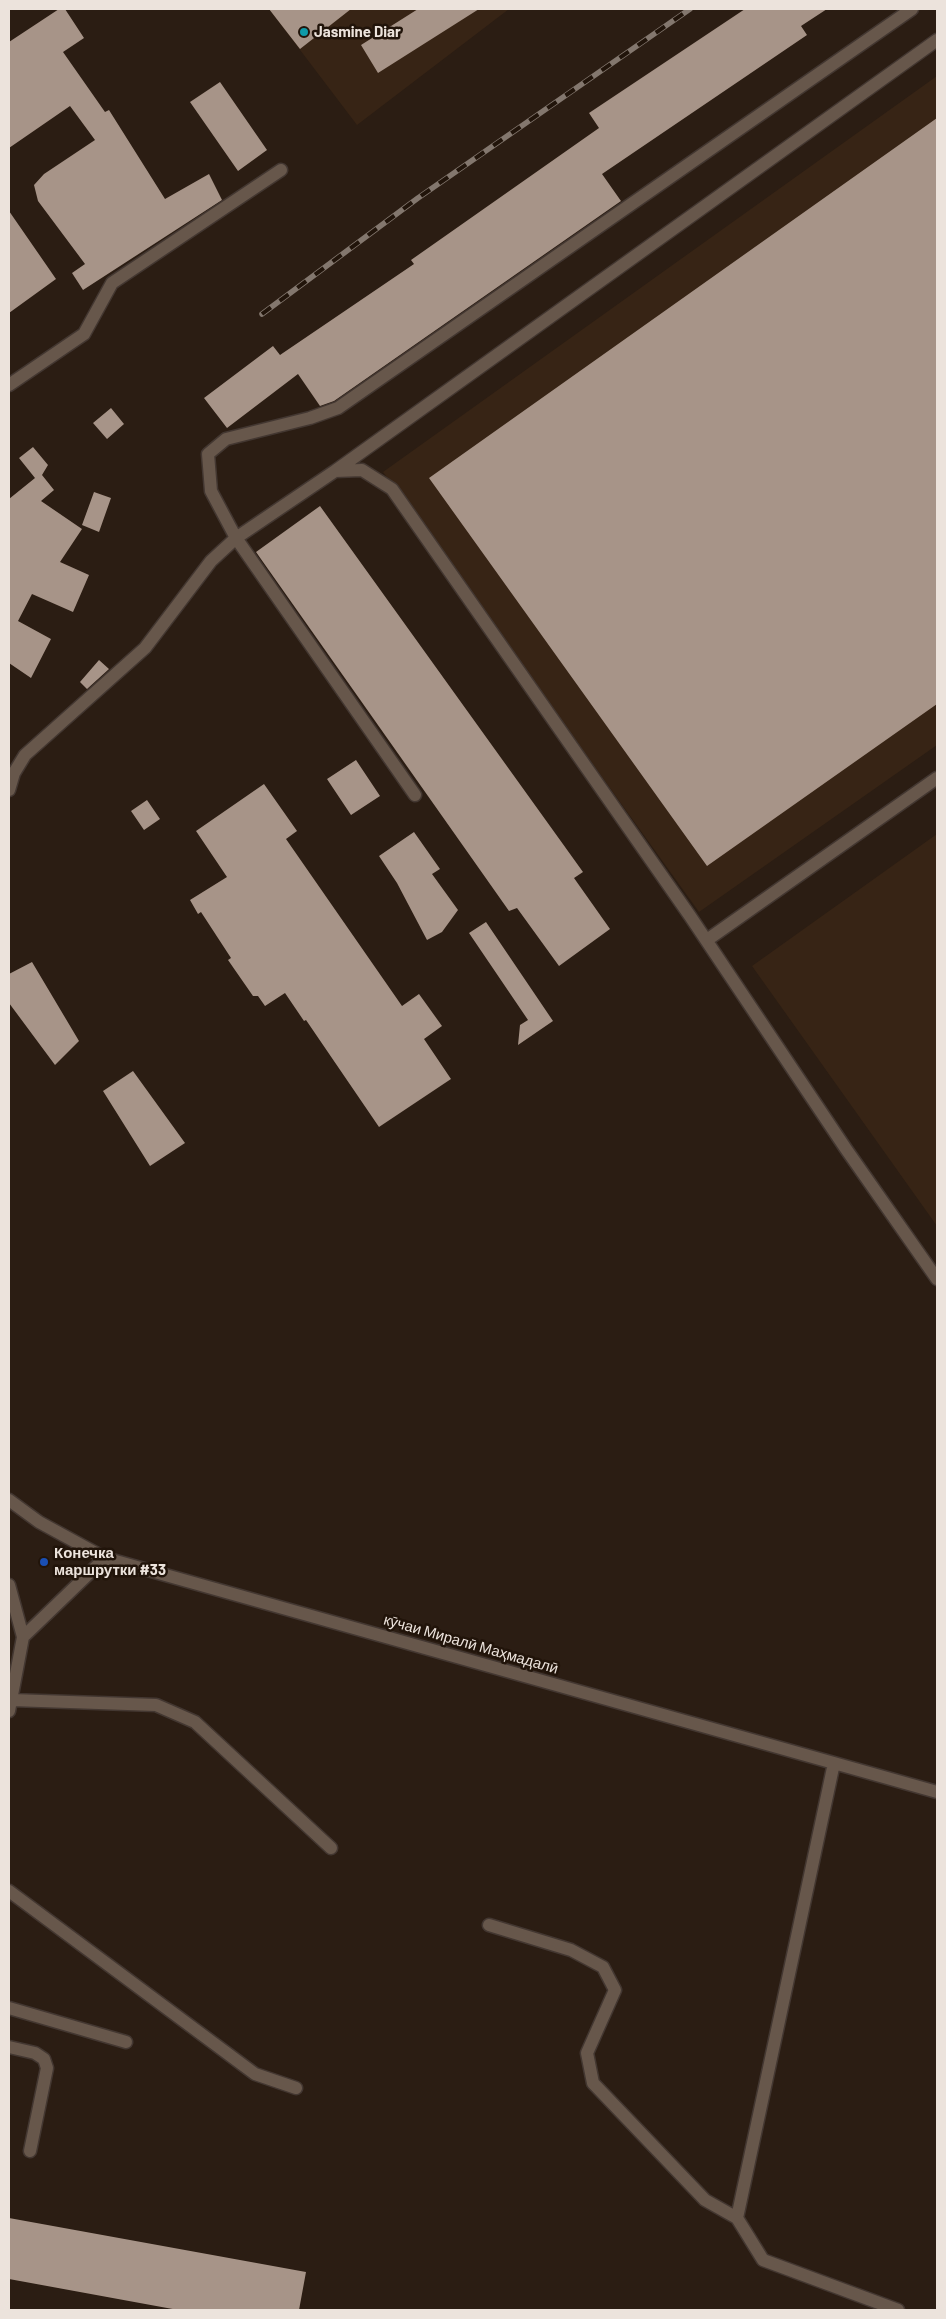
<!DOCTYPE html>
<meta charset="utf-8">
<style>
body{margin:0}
#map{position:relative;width:946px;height:2319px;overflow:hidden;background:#2b1d13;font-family:Barlow,sans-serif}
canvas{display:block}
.frame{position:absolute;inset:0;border:10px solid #ece3dc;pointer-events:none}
</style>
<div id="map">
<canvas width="946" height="2319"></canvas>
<div class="frame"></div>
</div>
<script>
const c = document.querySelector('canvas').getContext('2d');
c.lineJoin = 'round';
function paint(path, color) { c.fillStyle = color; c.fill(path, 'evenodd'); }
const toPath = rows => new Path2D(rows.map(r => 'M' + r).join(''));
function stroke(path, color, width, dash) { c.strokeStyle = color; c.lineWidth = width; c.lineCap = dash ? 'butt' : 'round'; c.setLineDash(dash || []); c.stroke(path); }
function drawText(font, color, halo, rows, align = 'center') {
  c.font = font + ' Barlow,sans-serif'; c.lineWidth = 5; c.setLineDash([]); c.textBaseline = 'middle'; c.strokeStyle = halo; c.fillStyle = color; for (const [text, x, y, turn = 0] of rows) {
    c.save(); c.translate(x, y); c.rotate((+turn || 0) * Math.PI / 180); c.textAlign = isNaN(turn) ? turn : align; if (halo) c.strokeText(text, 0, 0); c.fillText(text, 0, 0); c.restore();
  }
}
paint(toPath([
 [269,9,509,9,357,125],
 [937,76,937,745,699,912,383,472],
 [937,834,937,1226,752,966]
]), '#372415');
paint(toPath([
 [59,9,65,9,84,38,63,52,105,112,109,110,165,199,209,174,222,200,83,290,72,273,85,264,38,201,34,185,44,174,95,140,70,106,9,148,9,42],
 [269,9,351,9,300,49],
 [418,9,479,9,378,73,361,45],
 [745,9,827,9,801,26,807,35,602,174,621,201,334,401,320,406,298,374,227,428,204,398,273,346,280,355,414,264,411,260,599,128,589,113],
 [220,82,267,150,238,171,190,102],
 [937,118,937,704,707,866,429,478],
 [9,211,56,279,9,313],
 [111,408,124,424,107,439,93,423],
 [33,447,48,465,42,475,54,490,41,501,82,529,60,562,89,575,73,612,32,594,18,621,51,639,31,678,9,663,9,499,35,478,19,458],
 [94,492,111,498,99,532,82,525],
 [320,506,583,872,574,878,610,929,559,966,517,908,509,911,256,552],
 [99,660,109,669,87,689,80,682],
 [356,760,380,796,351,815,327,779],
 [264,784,297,831,286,839,402,1006,419,994,442,1026,424,1039,451,1079,379,1127,306,1020,304,1021,285,993,265,1006,258,996,253,996,228,960,231,958,201,912,198,914,190,900,227,877,196,831],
 [147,800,160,819,144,830,131,811],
 [414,832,440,869,432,874,458,910,442,932,427,940,397,883,379,856],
 [486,922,553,1021,518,1045,520,1025,528,1020,469,933],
 [32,962,79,1041,55,1065,9,1003,9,974],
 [133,1071,185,1143,150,1166,103,1091],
 [9,2218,306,2272,299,2310,178,2310,9,2279]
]), '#a79488');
const minor = toPath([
 [9,385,84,334,112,283,281,170],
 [335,471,937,40],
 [9,790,14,773,25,755,145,648,211,561,236,538,335,471,362,470,392,489,690,916,846,1149,937,1279],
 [415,795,236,538,211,491,208,454,226,439,310,418,338,408,912,9],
 [707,940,937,778],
 [9,1500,39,1522,105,1558,937,1792],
 [9,1585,23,1637,9,1711],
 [23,1637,105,1558],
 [12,1700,156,1705,195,1722,331,1848],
 [834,1763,737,2218,763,2260,898,2310],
 [9,1891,255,2074,296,2088],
 [489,1925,571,1950,603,1967,615,1990,587,2053,593,2083,705,2200,737,2218],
 [9,2008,126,2042],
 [9,2047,35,2053,44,2059,47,2068,30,2151]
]);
stroke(minor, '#433731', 15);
stroke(minor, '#67574b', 12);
const rail = toPath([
 [262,314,418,198,690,9]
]);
stroke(rail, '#83776e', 5.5);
stroke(rail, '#21140a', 4, [11]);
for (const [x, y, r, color] of [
 [304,32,5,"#0f9aa8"],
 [44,1562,5,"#1a4fb4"]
]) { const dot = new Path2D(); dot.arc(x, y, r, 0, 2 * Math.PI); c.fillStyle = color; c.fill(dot); stroke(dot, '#21140a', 2); }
drawText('bold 15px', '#ece3dc', '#21140a', [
 ["Jasmine Diar",314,32],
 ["Конечка",54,1553],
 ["маршрутки #33",54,1570]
], 'left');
drawText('15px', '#ece3dc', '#21140a', [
 ["кӯчаи Миралӣ Маҳмадалӣ",471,1644,16]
]);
</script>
